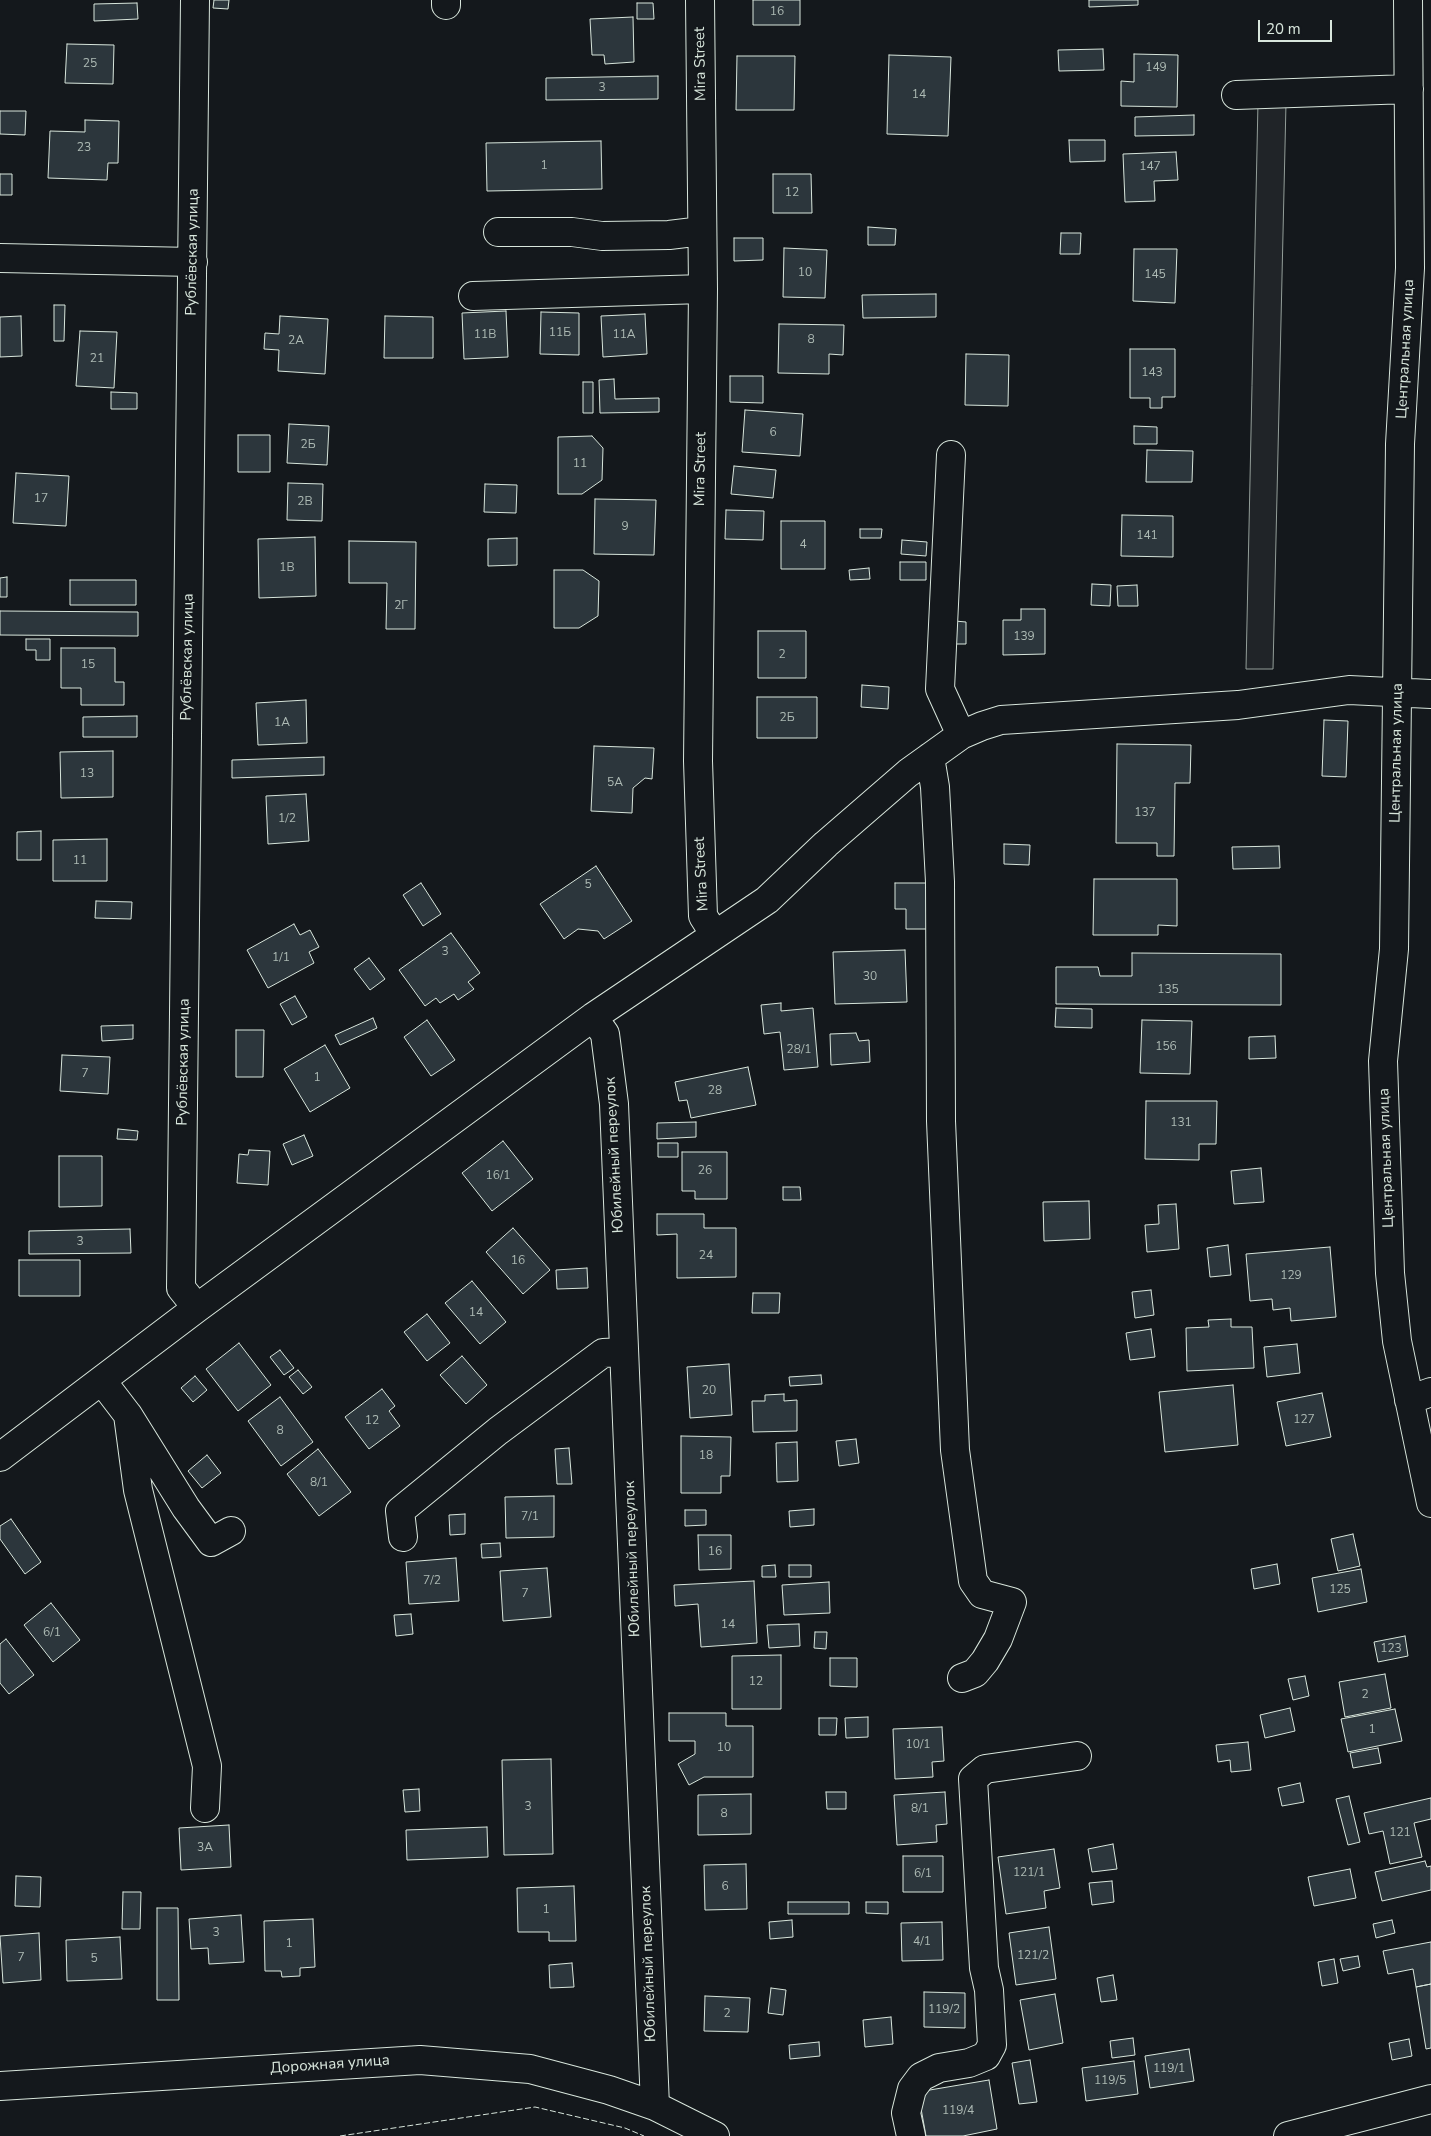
<!DOCTYPE html>
<meta charset="utf-8">
<style>
body{margin:0}
#map{position:relative;width:1431px;height:2136px;overflow:hidden;background:#14181c;font-family:"Nunito Sans",sans-serif}
canvas{display:block}
.scale{position:absolute;left:1258px;top:20px;width:74px;height:22px;box-sizing:border-box;border:2px solid #d8e6dc;border-top:0;padding-left:6px;font-size:15px;line-height:18px;white-space:nowrap;color:#d8e6dc;-webkit-text-stroke:4px #14181c;paint-order:stroke}
</style>
<div id="map">
<canvas width="1431" height="2136"></canvas>
<div class="scale">20 m</div>
</div>
<script>
const c = document.querySelector('canvas').getContext('2d');
c.lineJoin = 'round';
function paint(path, color) { c.fillStyle = color; c.fill(path, 'evenodd'); }
const toPath = rows => new Path2D(rows.map(r => 'M' + r).join(''));
function stroke(path, color, width, dash) { c.strokeStyle = color; c.lineWidth = width; c.lineCap = dash ? 'butt' : 'round'; c.setLineDash(dash || []); c.stroke(path); }
function drawText(font, color, halo, rows, align = 'center') {
  c.font = font + ' "Nunito Sans",sans-serif'; c.lineWidth = 4; c.setLineDash([]); c.textBaseline = 'middle'; c.strokeStyle = halo; c.fillStyle = color; for (const [text, x, y, turn = 0] of rows) {
    c.save(); c.translate(x, y); c.rotate((+turn || 0) * Math.PI / 180); c.textAlign = isNaN(turn) ? turn : align; if (halo) c.strokeText(text, 0, 0); c.fillText(text, 0, 0); c.restore();
  }
}
const green = toPath([
 [1258,102,1286,103,1273,669,1246,669,1258,102]
]);
paint(green, '#202428');
stroke(green, '#939e99', 1);
const building = toPath([
 [214,0,229,0,228,9,213,8,214,0],
 [753,0,800,0,800,25,753,25,753,0],
 [1089,0,1138,0,1138,5,1089,7,1089,0],
 [137,3,138,19,94,21,94,4,137,3],
 [637,3,653,3,654,19,637,19,637,3],
 [633,17,634,62,605,64,604,55,592,55,590,19,633,17],
 [67,44,114,45,113,84,65,83,67,44],
 [1103,49,1104,70,1059,71,1058,50,1103,49],
 [1134,54,1178,55,1177,107,1121,106,1121,81,1134,82,1134,54],
 [889,55,951,57,948,136,887,134,889,55],
 [737,56,795,56,794,110,736,110,737,56],
 [658,76,658,99,546,100,546,78,658,76],
 [0,111,26,111,25,135,0,134,0,111],
 [1194,115,1194,135,1135,136,1135,117,1194,115],
 [85,120,119,121,118,163,108,163,107,180,48,178,50,131,85,132,85,120],
 [1069,140,1105,140,1105,161,1070,162,1069,140],
 [601,141,602,189,487,191,486,143,601,141],
 [1176,152,1178,180,1154,181,1155,201,1125,202,1123,154,1176,152],
 [0,174,12,174,12,195,0,195,0,174],
 [773,174,811,174,812,213,773,213,773,174],
 [868,227,896,229,895,245,868,245,868,227],
 [1061,233,1081,233,1080,254,1060,254,1061,233],
 [734,238,763,238,763,260,734,261,734,238],
 [784,248,827,250,825,298,783,297,784,248],
 [1134,249,1177,249,1175,303,1133,301,1134,249],
 [936,294,936,317,863,318,862,295,936,294],
 [54,305,65,305,64,341,54,341,54,305],
 [506,311,508,357,464,359,462,313,506,311],
 [541,312,579,313,579,355,540,354,541,312],
 [645,314,647,354,603,357,601,316,645,314],
 [21,316,22,356,0,357,0,317,21,316],
 [280,316,328,319,325,374,278,371,279,350,264,349,265,333,279,334,280,316],
 [385,316,433,317,433,358,384,358,385,316],
 [779,324,844,325,843,355,829,354,829,374,778,373,779,324],
 [80,331,117,332,114,388,76,386,80,331],
 [1130,349,1175,349,1175,397,1162,397,1162,408,1150,408,1150,398,1130,398,1130,349],
 [966,354,1009,355,1008,406,965,405,966,354],
 [730,376,763,376,763,403,730,402,730,376],
 [614,379,615,399,659,398,659,412,600,413,599,380,614,379],
 [583,382,593,382,593,413,583,413,583,382],
 [111,392,137,393,137,409,111,409,111,392],
 [745,410,803,414,800,456,742,452,745,410],
 [289,424,329,426,327,465,287,463,289,424],
 [1134,426,1157,427,1157,444,1134,444,1134,426],
 [238,435,270,435,270,472,238,472,238,435],
 [592,436,603,448,602,480,582,494,558,494,558,437,592,436],
 [1147,450,1193,451,1192,482,1146,482,1147,450],
 [734,466,776,470,773,498,731,494,734,466],
 [16,473,69,476,66,526,13,523,16,473],
 [288,483,323,484,322,521,287,520,288,483],
 [485,484,517,485,516,513,484,512,485,484],
 [595,499,656,500,654,555,594,554,595,499],
 [726,510,764,511,763,540,725,539,726,510],
 [1122,515,1173,516,1173,557,1121,556,1122,515],
 [781,521,825,521,825,569,781,569,781,521],
 [860,529,882,529,881,538,860,538,860,529],
 [315,537,316,596,259,598,258,539,315,537],
 [517,538,517,565,488,566,488,539,517,538],
 [902,540,927,542,926,556,901,554,902,540],
 [349,541,416,542,415,629,386,629,387,583,349,583,349,541],
 [900,562,926,562,926,580,900,580,900,562],
 [869,568,870,579,850,580,849,570,869,568],
 [554,570,583,570,599,581,598,616,579,628,554,628,554,570],
 [7,577,7,597,0,597,0,578,7,577],
 [70,580,136,580,136,605,70,605,70,580],
 [1092,584,1111,585,1110,606,1091,605,1092,584],
 [1137,585,1138,606,1118,606,1117,586,1137,585],
 [1021,609,1045,609,1045,654,1003,655,1003,620,1021,620,1021,609],
 [0,611,138,612,138,636,0,635,0,611],
 [955,621,966,622,966,644,955,644,955,621],
 [758,631,806,631,806,678,758,678,758,631],
 [26,639,50,639,50,660,36,660,36,650,26,650,26,639],
 [61,648,115,648,115,682,124,682,124,705,81,705,81,688,61,688,61,648],
 [862,685,889,687,888,709,861,707,862,685],
 [757,697,817,697,817,738,757,738,757,697],
 [306,700,307,743,258,745,256,703,306,700],
 [137,716,137,737,83,737,83,717,137,716],
 [1324,720,1348,721,1346,777,1322,776,1324,720],
 [1117,744,1191,745,1190,783,1175,783,1174,856,1157,856,1157,843,1116,843,1117,744],
 [594,746,654,748,652,779,645,778,633,788,632,813,591,811,594,746],
 [113,751,113,797,61,798,60,752,113,751],
 [324,757,324,775,232,778,232,760,324,757],
 [306,794,309,841,268,844,266,796,306,794],
 [41,831,41,860,17,860,17,832,41,831],
 [107,839,107,881,53,881,53,840,107,839],
 [1004,844,1030,845,1029,865,1004,864,1004,844],
 [1279,846,1280,868,1233,869,1232,847,1279,846],
 [596,866,632,921,604,939,598,931,578,929,564,939,540,904,596,866],
 [1094,879,1177,879,1177,926,1158,925,1158,935,1093,935,1094,879],
 [421,883,441,914,423,926,403,895,421,883],
 [895,883,932,883,932,929,906,929,906,909,895,909,895,883],
 [96,901,132,902,131,919,95,918,96,901],
 [294,924,300,935,310,930,319,947,309,952,314,963,268,988,247,950,294,924],
 [451,933,480,973,468,982,474,989,458,1000,454,994,440,1003,436,998,425,1006,399,970,451,933],
 [905,950,907,1002,835,1004,833,952,905,950],
 [1132,953,1281,954,1281,1005,1056,1004,1056,967,1098,967,1100,976,1132,976,1132,953],
 [369,958,385,979,370,990,354,969,369,958],
 [295,996,307,1017,292,1025,280,1004,295,996],
 [781,1003,781,1011,813,1008,818,1067,784,1070,780,1032,764,1034,761,1005,781,1003],
 [1056,1008,1092,1009,1092,1028,1055,1027,1056,1008],
 [373,1018,377,1028,340,1045,335,1035,373,1018],
 [427,1020,455,1060,431,1076,404,1037,427,1020],
 [1142,1020,1192,1021,1190,1074,1140,1073,1142,1020],
 [133,1025,133,1039,102,1041,101,1026,133,1025],
 [236,1030,264,1030,263,1077,236,1077,236,1030],
 [856,1033,859,1041,869,1040,870,1062,831,1065,830,1034,856,1033],
 [1275,1036,1276,1058,1249,1059,1249,1037,1275,1036],
 [325,1045,350,1088,310,1112,284,1069,325,1045],
 [62,1055,110,1057,108,1094,60,1091,62,1055],
 [748,1067,756,1105,691,1118,687,1100,679,1101,675,1082,748,1067],
 [1146,1101,1217,1101,1216,1144,1199,1144,1199,1160,1145,1159,1146,1101],
 [696,1122,696,1137,657,1139,657,1123,696,1122],
 [118,1129,138,1131,137,1140,117,1139,118,1129],
 [304,1135,313,1156,292,1165,283,1144,304,1135],
 [503,1141,533,1179,492,1211,462,1173,503,1141],
 [658,1143,678,1143,678,1157,658,1157,658,1143],
 [249,1150,270,1151,268,1185,237,1183,239,1154,248,1155,249,1150],
 [682,1152,727,1152,727,1199,695,1199,695,1191,682,1191,682,1152],
 [59,1156,102,1156,102,1206,59,1207,59,1156],
 [1261,1168,1264,1202,1234,1204,1231,1171,1261,1168],
 [783,1187,800,1187,801,1200,783,1200,783,1187],
 [1089,1201,1090,1239,1044,1241,1043,1202,1089,1201],
 [1176,1204,1179,1249,1147,1252,1145,1225,1159,1224,1158,1205,1176,1204],
 [657,1214,704,1214,704,1228,736,1228,736,1277,677,1278,677,1234,657,1235,657,1214],
 [513,1228,550,1270,523,1294,486,1252,513,1228],
 [130,1229,131,1253,29,1254,29,1231,130,1229],
 [1228,1245,1231,1275,1210,1277,1207,1248,1228,1245],
 [1330,1247,1336,1317,1291,1321,1290,1308,1273,1310,1272,1299,1250,1301,1246,1254,1330,1247],
 [19,1260,80,1260,80,1296,19,1296,19,1260],
 [587,1268,588,1288,557,1289,556,1270,587,1268],
 [472,1281,506,1322,480,1344,445,1303,472,1281],
 [1151,1290,1154,1315,1135,1318,1132,1292,1151,1290],
 [753,1293,780,1293,779,1313,752,1313,753,1293],
 [427,1314,450,1343,427,1361,404,1332,427,1314],
 [1231,1319,1231,1327,1252,1327,1254,1368,1187,1371,1186,1328,1209,1327,1208,1320,1231,1319],
 [1151,1329,1155,1357,1130,1360,1126,1333,1151,1329],
 [239,1343,271,1385,238,1411,206,1369,239,1343],
 [1297,1344,1300,1373,1267,1377,1264,1347,1297,1344],
 [280,1350,294,1368,284,1375,270,1357,280,1350],
 [462,1356,487,1385,466,1404,440,1375,462,1356],
 [729,1364,732,1415,690,1418,687,1367,729,1364],
 [298,1370,312,1387,303,1394,289,1377,298,1370],
 [821,1375,822,1384,790,1386,789,1377,821,1375],
 [195,1376,207,1390,193,1402,181,1388,195,1376],
 [1233,1385,1238,1445,1165,1452,1159,1392,1233,1385],
 [382,1389,395,1406,389,1411,400,1426,369,1449,345,1417,382,1389],
 [1322,1393,1331,1437,1286,1446,1277,1402,1322,1393],
 [784,1394,784,1401,797,1400,797,1431,753,1432,752,1401,765,1401,765,1395,784,1394],
 [280,1397,313,1442,281,1466,248,1421,280,1397],
 [681,1436,731,1437,730,1476,721,1476,721,1493,681,1493,681,1436],
 [856,1439,859,1463,839,1466,836,1441,856,1439],
 [797,1442,798,1481,777,1482,776,1443,797,1442],
 [569,1448,572,1484,557,1484,555,1449,569,1448],
 [318,1449,351,1492,319,1516,287,1474,318,1449],
 [207,1455,221,1473,202,1488,188,1471,207,1455],
 [554,1496,554,1537,506,1538,505,1497,554,1496],
 [814,1509,814,1525,790,1527,789,1511,814,1509],
 [685,1510,706,1510,706,1525,685,1526,685,1510],
 [465,1514,465,1534,450,1535,449,1515,465,1514],
 [11,1519,41,1562,25,1574,0,1539,0,1526,11,1519],
 [1353,1534,1360,1566,1338,1571,1331,1539,1353,1534],
 [698,1535,731,1535,731,1569,699,1570,698,1535],
 [500,1543,501,1557,482,1558,481,1544,500,1543],
 [456,1558,459,1601,409,1604,406,1562,456,1558],
 [1277,1564,1280,1584,1254,1589,1251,1569,1277,1564],
 [775,1565,776,1577,762,1577,762,1566,775,1565],
 [789,1565,811,1565,811,1577,789,1577,789,1565],
 [547,1568,551,1617,503,1621,500,1571,547,1568],
 [1361,1569,1367,1602,1318,1612,1312,1578,1361,1569],
 [754,1581,757,1643,701,1647,698,1604,675,1606,674,1585,754,1581],
 [829,1582,830,1613,784,1615,782,1585,829,1582],
 [51,1603,80,1640,53,1662,24,1625,51,1603],
 [411,1614,413,1634,396,1636,394,1615,411,1614],
 [799,1624,800,1646,769,1648,767,1625,799,1624],
 [815,1632,827,1632,826,1649,814,1648,815,1632],
 [1405,1636,1408,1656,1378,1662,1374,1642,1405,1636],
 [6,1639,34,1675,9,1694,0,1683,0,1644,6,1639],
 [781,1655,781,1709,732,1709,732,1656,781,1655],
 [830,1658,857,1658,857,1687,830,1686,830,1658],
 [1385,1674,1391,1708,1345,1717,1339,1682,1385,1674],
 [1305,1676,1309,1696,1293,1700,1288,1679,1305,1676],
 [1290,1708,1295,1731,1265,1738,1260,1715,1290,1708],
 [1395,1709,1402,1741,1348,1752,1341,1719,1395,1709],
 [669,1713,726,1713,726,1726,753,1726,753,1777,704,1777,689,1785,678,1764,695,1754,695,1741,669,1741,669,1713],
 [868,1717,868,1737,846,1738,845,1718,868,1717],
 [819,1718,837,1718,836,1735,819,1735,819,1718],
 [942,1727,944,1761,932,1762,933,1777,895,1779,893,1729,942,1727],
 [1248,1742,1251,1770,1231,1772,1230,1760,1218,1762,1216,1745,1248,1742],
 [1378,1748,1381,1763,1353,1768,1350,1753,1378,1748],
 [551,1759,553,1854,504,1855,502,1760,551,1759],
 [1300,1783,1304,1802,1282,1806,1278,1788,1300,1783],
 [419,1789,420,1811,405,1812,403,1790,419,1789],
 [826,1792,846,1792,846,1809,827,1809,826,1792],
 [945,1792,947,1824,936,1825,937,1842,897,1845,894,1795,945,1792],
 [751,1794,751,1834,698,1835,698,1795,751,1794],
 [1349,1796,1360,1842,1348,1845,1336,1799,1349,1796],
 [1431,1798,1431,1819,1414,1823,1422,1857,1390,1864,1383,1831,1369,1834,1364,1813,1431,1798],
 [229,1825,231,1867,181,1870,179,1828,229,1825],
 [487,1827,488,1857,407,1860,406,1830,487,1827],
 [1113,1844,1117,1869,1092,1872,1088,1849,1113,1844],
 [1054,1849,1060,1888,1044,1891,1046,1908,1006,1914,998,1857,1054,1849],
 [903,1856,943,1856,943,1892,903,1892,903,1856],
 [1425,1861,1427,1867,1431,1866,1431,1890,1382,1901,1375,1872,1425,1861],
 [746,1864,747,1909,705,1910,704,1865,746,1864],
 [1350,1869,1356,1898,1314,1906,1308,1877,1350,1869],
 [16,1876,41,1877,40,1907,15,1906,16,1876],
 [1112,1881,1114,1902,1092,1905,1089,1883,1112,1881],
 [574,1886,576,1941,549,1941,549,1932,518,1932,517,1888,574,1886],
 [123,1892,141,1892,140,1929,122,1929,123,1892],
 [788,1902,849,1902,849,1914,788,1914,788,1902],
 [866,1902,888,1902,888,1914,866,1913,866,1902],
 [157,1908,178,1908,179,2000,157,2000,157,1908],
 [241,1915,244,1962,209,1964,208,1948,191,1949,189,1919,241,1915],
 [313,1919,315,1967,300,1968,300,1976,282,1977,281,1971,265,1971,264,1921,313,1919],
 [792,1920,793,1937,770,1939,769,1922,792,1920],
 [1392,1920,1395,1933,1376,1938,1373,1924,1392,1920],
 [942,1922,943,1960,902,1961,901,1923,942,1922],
 [1049,1927,1056,1979,1016,1985,1009,1933,1049,1927],
 [39,1933,41,1980,3,1983,0,1936,39,1933],
 [120,1937,122,1979,67,1981,66,1940,120,1937],
 [1431,1942,1431,1984,1416,1987,1413,1969,1388,1974,1383,1951,1431,1942],
 [1358,1956,1360,1967,1343,1971,1340,1959,1358,1956],
 [1334,1959,1338,1983,1322,1986,1318,1962,1334,1959],
 [572,1963,574,1987,550,1988,549,1965,572,1963],
 [1113,1975,1117,2000,1101,2002,1097,1978,1113,1975],
 [1431,1984,1431,2048,1426,2049,1416,1987,1431,1984],
 [771,1988,786,1990,783,2015,768,2013,771,1988],
 [924,1992,965,1993,965,2028,924,2027,924,1992],
 [1055,1994,1063,2043,1029,2050,1020,2000,1055,1994],
 [705,1996,750,1998,748,2032,704,2031,705,1996],
 [891,2017,893,2044,865,2047,863,2020,891,2017],
 [1133,2038,1135,2055,1112,2058,1110,2041,1133,2038],
 [1409,2039,1412,2056,1392,2060,1389,2043,1409,2039],
 [819,2042,820,2056,790,2059,789,2045,819,2042],
 [1189,2049,1194,2081,1150,2088,1145,2056,1189,2049],
 [1030,2060,1037,2102,1019,2104,1012,2063,1030,2060],
 [1134,2061,1138,2094,1086,2101,1082,2068,1134,2061],
 [989,2080,997,2129,963,2136,926,2136,918,2092,989,2080]
]);
paint(building, '#2c363c');
stroke(building, '#d8e6dc', 1);
const minor = toPath([
 [195,0,181,1288,197,1308],
 [446,0,446,5],
 [700,0,703,289,698,761,703,916,715,935],
 [1408,0,1410,268,1400,444,1394,949,1383,1061,1390,1273,1397,1341,1431,1503],
 [1236,95,1409,89],
 [498,232,572,232,602,236,669,235,702,231],
 [0,258,193,262],
 [473,296,703,289],
 [951,455,940,689,961,735],
 [930,757,935,787,940,882,941,1121,955,1450,973,1581,982,1594,1012,1602,998,1639,985,1661,975,1673,962,1678],
 [593,1017,605,1034,614,1104,655,2106],
 [102,1381,128,1415,186,1508,211,1542,231,1531],
 [1409,1400,1431,1392],
 [128,1415,138,1490,207,1766,205,1808],
 [0,1457,197,1308,593,1017,767,900,826,844,908,773,961,735,982,726,1001,720,1238,705,1349,690,1431,694],
 [403,1537,400,1511,498,1431,603,1353,624,1352],
 [0,2086,420,2060,530,2069,609,2090,655,2106,715,2136],
 [911,2136,906,2113,912,2089,921,2077,939,2068,969,2063,986,2056,992,2045,989,1990,984,1968,973,1779,985,1769,1077,1756],
 [1288,2136,1431,2099]
]);
stroke(minor, '#d8e6dc', 30);
stroke(minor, '#14181c', 28);
stroke(toPath([
 [340,2136,535,2107,625,2128,644,2136]
]), '#d8e6dc', 1, [6, 2.5]);
drawText('12px', '#adbab4', null, [
 ["16",777,12],
 ["25",90,64],
 ["149",1156,68],
 ["3",602,88],
 ["14",919,95],
 ["23",84,148],
 ["1",544,166],
 ["147",1150,167],
 ["12",792,193],
 ["10",805,273],
 ["145",1155,275],
 ["11Б",560,333],
 ["11В",485,335],
 ["11А",624,335],
 ["8",811,340],
 ["2А",296,341],
 ["21",97,359],
 ["143",1152,373],
 ["6",773,433],
 ["2Б",308,445],
 ["11",580,464],
 ["17",41,499],
 ["2В",305,502],
 ["9",625,527],
 ["141",1147,536],
 ["4",803,545],
 ["1В",287,568],
 ["2Г",401,606],
 ["139",1024,637],
 ["2",782,655],
 ["15",88,665],
 ["2Б",787,718],
 ["1А",282,723],
 ["13",87,774],
 ["5А",615,783],
 ["137",1145,813],
 ["1/2",287,819],
 ["11",80,861],
 ["5",588,885],
 ["3",445,952],
 ["1/1",281,958],
 ["30",870,977],
 ["135",1168,990],
 ["156",1166,1047],
 ["28/1",799,1050],
 ["7",85,1074],
 ["1",317,1078],
 ["28",715,1091],
 ["131",1181,1123],
 ["26",705,1171],
 ["16/1",498,1176],
 ["3",80,1242],
 ["24",706,1256],
 ["16",518,1261],
 ["129",1291,1276],
 ["14",476,1313],
 ["20",709,1391],
 ["127",1304,1420],
 ["12",372,1421],
 ["8",280,1431],
 ["18",706,1456],
 ["8/1",319,1483],
 ["7/1",530,1517],
 ["16",715,1552],
 ["7/2",432,1581],
 ["125",1340,1590],
 ["7",525,1594],
 ["14",728,1625],
 ["6/1",52,1633],
 ["123",1391,1649],
 ["12",756,1682],
 ["2",1365,1695],
 ["1",1372,1730],
 ["10/1",918,1745],
 ["10",724,1748],
 ["3",528,1807],
 ["8/1",920,1809],
 ["8",724,1814],
 ["121",1400,1833],
 ["3А",205,1848],
 ["121/1",1029,1873],
 ["6/1",923,1874],
 ["6",725,1887],
 ["1",546,1910],
 ["3",216,1933],
 ["4/1",922,1942],
 ["1",289,1944],
 ["121/2",1033,1956],
 ["7",21,1958],
 ["5",94,1959],
 ["119/2",944,2010],
 ["2",727,2014],
 ["119/1",1169,2069],
 ["119/5",1110,2081],
 ["119/4",958,2111]
]);
drawText('15px', '#d8e6dc', '#14181c', [
 ["Mira Street",701,64,-91],
 ["Рублёвская улица",193,252,-89],
 ["Центральная улица",1406,349,-87],
 ["Mira Street",701,469,-89],
 ["Рублёвская улица",188,657,-89],
 ["Центральная улица",1397,753,-89],
 ["Mira Street",702,874,-93],
 ["Рублёвская улица",184,1062,-89],
 ["Юбилейный переулок",615,1155,-93],
 ["Центральная улица",1387,1158,-92],
 ["Юбилейный переулок",633,1559,-92],
 ["Юбилейный переулок",649,1964,-92],
 ["Дорожная улица",330,2065,-4]
]);
</script>
